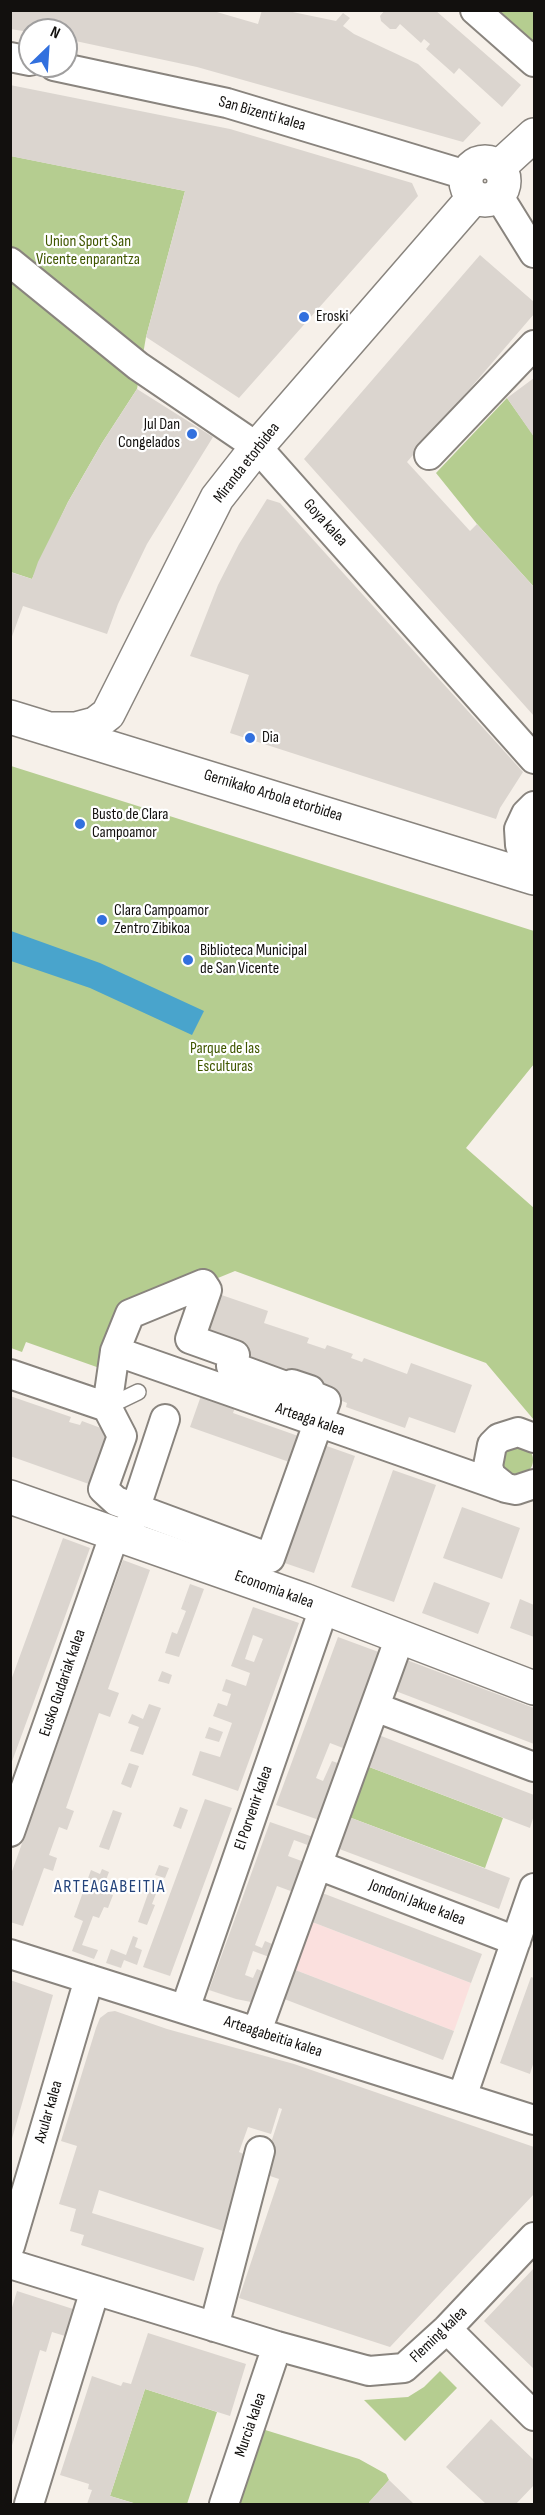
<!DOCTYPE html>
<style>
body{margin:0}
#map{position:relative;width:545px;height:2515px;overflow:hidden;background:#f6f0e9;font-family:"Sofia Sans Condensed",sans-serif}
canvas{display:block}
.frame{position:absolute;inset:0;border:12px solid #12100e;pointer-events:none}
.north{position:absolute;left:18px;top:18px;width:60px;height:60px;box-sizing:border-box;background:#fff;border:2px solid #a09f9f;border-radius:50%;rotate:25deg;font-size:16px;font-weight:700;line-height:24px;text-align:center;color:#12100e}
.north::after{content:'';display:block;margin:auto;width:21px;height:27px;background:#3270de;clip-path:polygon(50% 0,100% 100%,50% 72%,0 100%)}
</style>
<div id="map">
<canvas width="545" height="2515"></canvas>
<div class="frame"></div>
<div class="north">N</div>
</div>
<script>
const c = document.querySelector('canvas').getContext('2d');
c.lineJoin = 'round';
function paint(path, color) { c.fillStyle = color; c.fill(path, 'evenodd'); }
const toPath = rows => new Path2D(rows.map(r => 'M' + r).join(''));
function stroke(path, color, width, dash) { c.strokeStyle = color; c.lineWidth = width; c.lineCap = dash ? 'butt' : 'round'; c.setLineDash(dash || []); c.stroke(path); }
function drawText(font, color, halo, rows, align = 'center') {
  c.font = font + ' "Sofia Sans Condensed",sans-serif'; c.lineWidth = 4.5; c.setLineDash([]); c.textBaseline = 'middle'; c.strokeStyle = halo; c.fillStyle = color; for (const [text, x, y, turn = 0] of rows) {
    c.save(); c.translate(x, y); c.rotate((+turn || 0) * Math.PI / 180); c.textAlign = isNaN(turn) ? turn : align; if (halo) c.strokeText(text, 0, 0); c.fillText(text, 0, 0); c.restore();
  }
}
paint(toPath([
 [307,1920,471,1983,454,2031,290,1968]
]), '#fbe0de');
paint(toPath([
 [475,11,534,11,534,62],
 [11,156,185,191,146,337,137,389,102,443,68,502,32,579,11,572],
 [507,398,534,436,534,587,477,524,436,473],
 [11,766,534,931,534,1064,466,1148,534,1208,534,1420,486,1363,235,1271,130,1314,108,1371,26,1342,22,1352,11,1348],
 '501 1460a16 16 0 1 1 32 0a16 16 0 1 1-32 0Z',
 [364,1765,503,1818,485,1868,346,1816],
 [440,2371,457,2388,405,2441,364,2400,408,2397,424,2387],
 [145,2389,217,2412,187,2504,137,2504,110,2496],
 [262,2429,359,2459,386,2474,389,2480,368,2504,237,2504]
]), '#b5cd90');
paint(toPath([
 [11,931,100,963,204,1011,192,1035,90,988,11,961]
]), '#49a4cc');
paint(toPath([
 [10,10,210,10,258,24,262,10,283,10,336,21,343,13,350,18,343,26,354,34,418,64,481,123,463,142,197,67,66,39,66,30,30,30,30,32,10,29],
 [385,10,435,10,521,85,502,107,459,68,454,74,426,49,430,44,424,39,421,43,400,24,396,29,390,29,381,21,380,16],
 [10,85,230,129,412,183,418,196,239,398,146,337,185,191,10,156],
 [480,255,534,302,534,314,407,462,470,531,477,524,534,587,534,716,304,459],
 [534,378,534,437,507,398],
 [137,389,213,437,147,544,118,604,107,634,23,606,10,642,10,572,32,579,38,562,68,502,102,443],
 [267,499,280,503,523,772,500,808,496,819,230,733,249,675,190,656,218,585,239,544],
 [207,1290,268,1311,264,1323,309,1338,307,1343,325,1349,327,1345,353,1354,351,1358,362,1362,364,1358,407,1374,411,1363,472,1385,455,1433,409,1417,405,1428,346,1407,347,1403,190,1339],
 [202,1393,236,1405,233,1413,355,1456,314,1573,270,1558,292,1463,190,1427],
 [10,1396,71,1417,69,1422,80,1425,82,1421,122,1436,103,1489,10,1456],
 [393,1470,436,1485,394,1602,351,1587],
 [462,1507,520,1528,502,1579,443,1558],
 [63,1538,90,1548,10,1767,10,1683],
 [123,1560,150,1570,108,1689,119,1693,110,1717,99,1713,66,1808,74,1811,67,1830,59,1827,49,1855,57,1858,53,1871,44,1868,23,1926,10,1922,10,1877],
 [434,1582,490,1603,478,1634,422,1613],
 [190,1584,204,1589,179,1657,165,1653,172,1632,177,1634,186,1611,181,1609],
 [520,1599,534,1605,534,1637,510,1628],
 [253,1607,299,1623,238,1791,192,1775,200,1751,220,1757,232,1723,213,1716,218,1703,227,1706,231,1694,222,1691,226,1679,246,1686,250,1673,231,1666],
 [253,1635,263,1639,254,1662,245,1659],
 [338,1637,384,1654,348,1750,330,1743,316,1778,323,1781,332,1761,343,1765,322,1821,276,1805],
 [404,1659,534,1708,534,1744,393,1690],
 [162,1671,172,1675,169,1684,158,1681],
 [149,1704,161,1708,143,1755,130,1751,139,1727,128,1723,132,1714,143,1719],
 [209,1727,223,1732,219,1742,205,1738],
 [376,1734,534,1795,534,1815,530,1828,364,1765],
 [129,1763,139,1766,131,1788,121,1784],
 [205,1799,232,1808,170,1976,143,1967],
 [180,1807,188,1810,181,1829,173,1826],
 [113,1810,122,1813,109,1850,99,1847],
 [346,1816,510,1878,499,1909,334,1847],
 [270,1822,316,1838,313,1847,294,1840,288,1856,307,1863,296,1893,277,1886,255,1945,262,1948,265,1941,277,1946,272,1958,253,1951,245,1975,253,1978,257,1969,267,1973,256,2003,236,1999,209,1990],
 [159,1865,169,1868,165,1878,155,1875],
 [102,1869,109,1872,102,1891,113,1895,108,1908,104,1907,99,1918,93,1916,82,1945,98,1950,94,1959,72,1951,83,1921,74,1917,91,1870,100,1874],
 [150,1888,157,1891,152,1904,155,1905,147,1925,138,1922],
 [317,1891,482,1954,471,1983,307,1920],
 [133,1936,138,1938,135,1947,142,1950,137,1965,124,1960,121,1968,106,1963,111,1949,126,1955],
 [290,1968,454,2031,443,2060,279,1997],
 [531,1977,534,1978,534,2061,530,2074,500,2063],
 [10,1980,53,1995,11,2142,10,2142],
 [115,2011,167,2029,294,2064,534,2147,534,2194,390,2347,239,2298,279,2179,267,2175,275,2150,269,2149,282,2109,279,2108,271,2134,248,2127,239,2152,246,2155,245,2164,223,2231,99,2190,92,2213,204,2248,194,2281,81,2245,84,2235,70,2231,76,2209,59,2204,77,2146,61,2141,96,2028,100,2018,108,2012],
 [534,2268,534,2369,484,2321],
 [17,2291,73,2309,65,2336,52,2332,46,2352,40,2350,11,2449,10,2314],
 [148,2333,246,2364,230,2416,145,2389,110,2496,136,2504,87,2504,92,2490,88,2489,89,2484,60,2475,92,2376,121,2386,123,2382,131,2384],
 [491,2419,534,2460,534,2485,516,2504,486,2504,446,2467],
 [389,2480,414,2504,371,2504,369,2502]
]), '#dbd5cf');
const lane = toPath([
 [107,1407,138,1392]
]);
const street = toPath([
 [475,10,534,62],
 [10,57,30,61],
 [54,66,227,103,466,175],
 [498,195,534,253],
 [10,262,138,366,257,447,534,759],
 [429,455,534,345],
 [529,875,520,845,519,829,526,814,534,806],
 [203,1284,207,1290,190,1339,235,1355,231,1366,291,1388,292,1384,310,1390,309,1394,326,1401,270,1558,116,1501,103,1489,122,1436,107,1407,115,1351,130,1314,203,1284],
 [115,1351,506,1488],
 [10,1374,107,1407],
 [534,1438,518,1432,499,1438,492,1445,488,1466,491,1476,506,1488,516,1490,534,1484],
 [130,1525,165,1419],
 [375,1707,534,1767],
 [10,1832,115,1533],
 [318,1865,516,1941],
 [10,1954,534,2120],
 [185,2009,324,1608],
 [257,2031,400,1637],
 [462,2097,534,1888],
 [10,2246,89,1979],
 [10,2264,277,2346,369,2371,404,2368,447,2329,534,2237],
 [214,2327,260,2151],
 [447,2329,534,2416],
 [29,2504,95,2290],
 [224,2504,277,2346]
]);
const secondary = toPath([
 '466 181a19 19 0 1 1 38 0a19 19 0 1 1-38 0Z',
 [499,167,534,135],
 [10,717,534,878],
 [49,729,76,729,95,724,108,714,217,498,257,447,474,197],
 [10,1497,304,1600,534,1688]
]);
stroke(lane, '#89847e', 18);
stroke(street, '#89847e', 32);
stroke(secondary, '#89847e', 36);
stroke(lane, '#fff', 15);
stroke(street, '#fff', 28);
stroke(secondary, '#fff', 33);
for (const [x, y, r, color] of [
 [304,317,6,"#3270de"],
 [192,434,6,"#3270de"],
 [250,738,6,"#3270de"],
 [80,824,6,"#3270de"],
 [102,920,6,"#3270de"],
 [188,960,6,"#3270de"]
]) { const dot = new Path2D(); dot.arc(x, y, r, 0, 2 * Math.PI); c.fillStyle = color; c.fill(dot); stroke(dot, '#fff', 2); }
drawText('16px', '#12100e', '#fff', [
 ["San Bizenti kalea",262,114,16],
 ["Miranda etorbidea",247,463,-52],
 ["Goya kalea",325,523,48],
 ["Gernikako Arbola etorbidea",273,796,17],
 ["Arteaga kalea",310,1420,19],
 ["Economia kalea",274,1590,20],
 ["Eusko Gudariak kalea",63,1683,-71],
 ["El Porvenir kalea",254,1808,-71],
 ["Jondoni Jakue kalea",417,1903,21],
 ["Arteagabeitia kalea",273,2037,18],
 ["Axular kalea",49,2112,-74],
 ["Fleming kalea",439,2335,-44],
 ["Murcia kalea",251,2425,-71]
]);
drawText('16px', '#405700', '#fff', [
 ["Union Sport San",88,242],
 ["Vicente enparantza",88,260],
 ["Parque de las",225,1049],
 ["Esculturas",225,1067]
]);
drawText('16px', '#12100e', '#fff', [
 ["Eroski",316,317],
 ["Jul Dan",180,425,"right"],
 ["Congelados",180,443,"right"],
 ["Dia",262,738],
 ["Busto de Clara",92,815],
 ["Campoamor",92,833],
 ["Clara Campoamor",114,911],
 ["Zentro Zibikoa",114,929],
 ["Biblioteca Municipal",200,951],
 ["de San Vicente",200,969]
], 'left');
c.letterSpacing = '1.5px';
drawText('18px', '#25447b', '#fff', [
 ["ARTEAGABEITIA",110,1887]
]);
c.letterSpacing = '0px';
</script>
